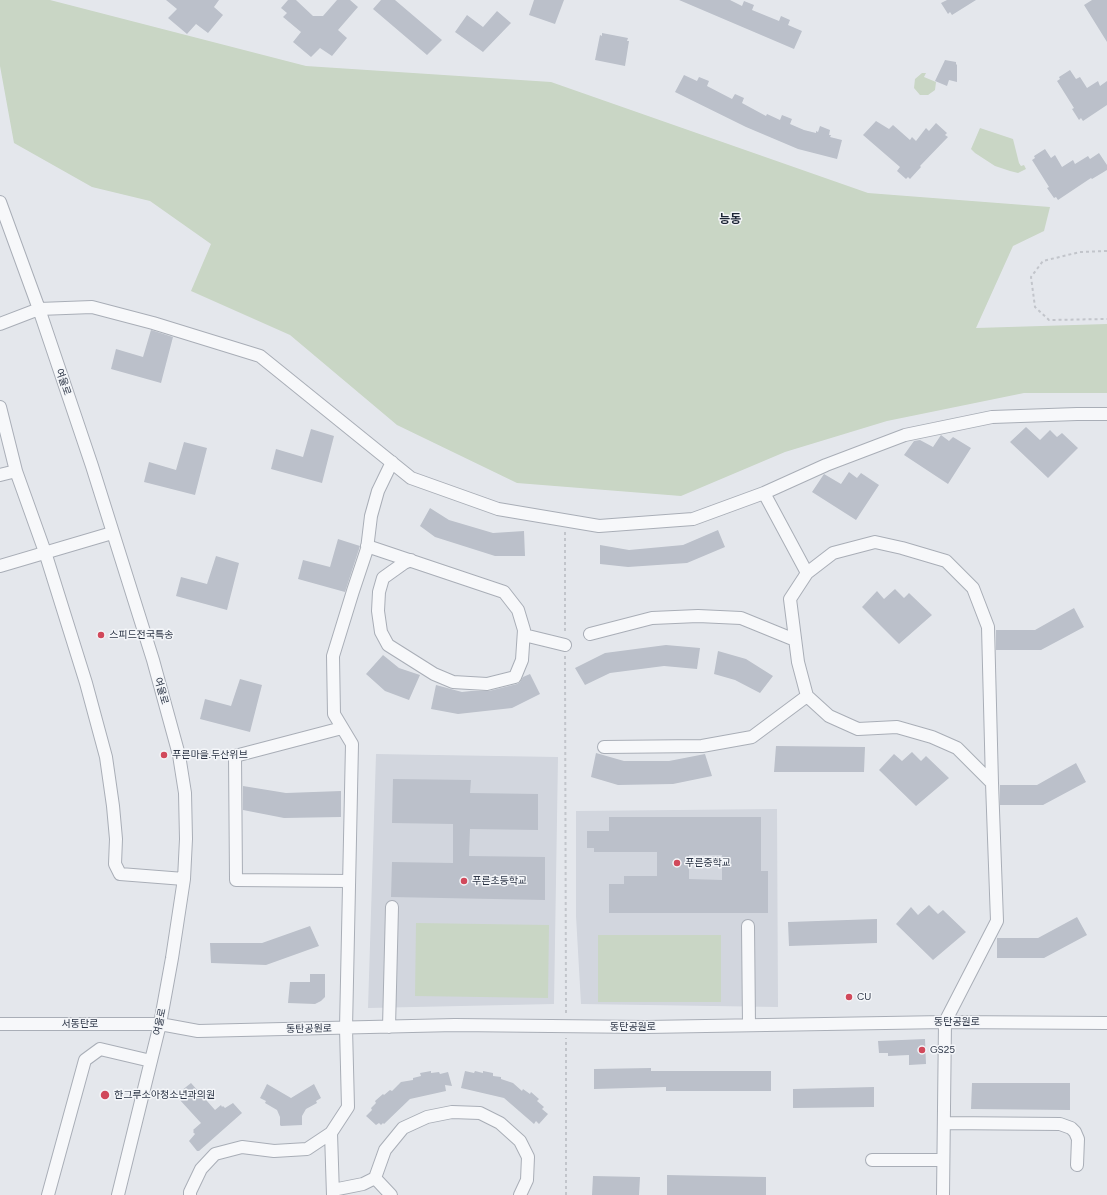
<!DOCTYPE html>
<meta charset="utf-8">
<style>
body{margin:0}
canvas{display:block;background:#e4e7ec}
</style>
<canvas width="1107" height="1195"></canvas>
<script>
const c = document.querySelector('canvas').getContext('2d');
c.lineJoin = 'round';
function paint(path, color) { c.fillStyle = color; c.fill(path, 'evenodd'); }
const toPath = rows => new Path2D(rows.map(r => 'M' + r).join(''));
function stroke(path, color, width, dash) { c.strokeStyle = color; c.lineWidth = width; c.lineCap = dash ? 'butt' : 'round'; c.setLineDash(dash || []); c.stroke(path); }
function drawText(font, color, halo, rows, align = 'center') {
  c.font = font + ' Figtree,"Noto Sans KR",sans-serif'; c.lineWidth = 3; c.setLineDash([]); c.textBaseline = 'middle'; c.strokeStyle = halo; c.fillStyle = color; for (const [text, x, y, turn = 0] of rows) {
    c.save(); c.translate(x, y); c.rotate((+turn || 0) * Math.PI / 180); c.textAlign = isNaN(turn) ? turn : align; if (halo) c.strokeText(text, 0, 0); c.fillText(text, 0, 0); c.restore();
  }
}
paint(toPath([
 [376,754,558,757,554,1004,368,1008],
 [777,809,778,1007,581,1004,576,916,576,811]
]), '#d2d6de');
paint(toPath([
 [0,0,50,0,306,66,551,82,868,193,1050,207,1044,231,1013,246,976,328,1107,324,1107,393,1024,393,887,421,785,452,681,496,517,483,397,425,290,335,191,291,211,244,150,201,92,187,14,143,0,66],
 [922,73,926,73,924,77,936,82,935,90,928,95,920,95,914,88,915,79],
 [980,128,1013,139,1019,163,1021,166,1024,165,1026,169,1018,173,1010,171,995,166,975,153,971,149],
 [416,923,549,925,548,998,415,996],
 [598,935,721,935,721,1002,598,1002]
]), '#c9d6c5');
paint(toPath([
 [166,0,219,0,214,7,223,15,208,33,196,24,187,34,168,18,177,9],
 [288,0,296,0,313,16,323,16,337,0,350,0,358,7,338,30,347,38,332,56,320,48,311,57,293,42,301,32,283,17,287,13,281,8],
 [381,0,395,0,442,40,427,55,373,9],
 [534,0,564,0,555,24,529,15],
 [679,0,730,0,742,6,744,1,754,5,752,10,779,21,781,16,790,20,788,25,802,31,794,49],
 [947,0,976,0,952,15,950,12,948,14,941,3],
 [1092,0,1107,0,1107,42,1084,5],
 [497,11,511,23,483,52,455,32,467,15,483,27],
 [602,33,628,38,627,41,629,41,625,66,595,60,600,35,602,36],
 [945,60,956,62,956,64,957,65,957,82,949,80,947,86,935,81],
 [1070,70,1076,79,1080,77,1087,88,1098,81,1100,86,1107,81,1107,105,1083,121,1081,118,1079,120,1072,109,1074,108,1057,81,1060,79,1059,77],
 [684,75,697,81,699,77,709,81,707,86,732,99,735,94,744,98,742,103,766,116,767,114,780,120,782,115,792,119,790,124,804,130,816,133,816,131,818,132,820,126,830,130,829,135,831,135,830,137,842,140,837,159,798,149,746,127,675,92],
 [876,121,889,129,893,125,910,140,912,137,916,141,926,128,929,131,936,123,947,133,945,135,948,137,920,166,921,167,910,179,908,177,906,179,897,171,900,167,863,135],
 [1045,149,1051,158,1055,155,1062,167,1073,160,1075,164,1088,156,1090,159,1099,153,1107,165,1107,170,1092,179,1091,178,1058,200,1056,197,1054,198,1047,188,1049,187,1032,160,1035,158,1034,156],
 [151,330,173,337,161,383,111,369,116,349,143,357],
 [1026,427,1040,440,1050,430,1057,437,1062,433,1078,448,1048,478,1010,442],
 [311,429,334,436,322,483,271,469,276,449,303,457],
 [941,435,949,441,953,437,971,448,948,484,904,455,914,441,920,440,933,447],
 [184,442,207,448,195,495,144,482,149,462,176,470],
 [849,472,857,478,861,473,879,485,856,520,812,492,824,474,841,484],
 [430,508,449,520,493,533,524,531,525,556,495,556,435,537,420,526],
 [718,530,725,547,687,563,628,567,600,564,600,545,629,550,683,545],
 [338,539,360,546,345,592,298,579,303,560,330,567],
 [216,556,239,563,227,610,176,596,181,577,207,584],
 [895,589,904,598,909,593,932,615,899,644,862,607,877,591,884,599],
 [1074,608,1084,627,1041,650,996,650,996,630,1035,630],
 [666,645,700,648,697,669,664,666,610,673,585,685,575,668,605,653],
 [718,651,746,659,773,676,760,693,735,680,714,674],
 [383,655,399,668,420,675,409,700,385,691,366,674],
 [530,674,540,694,512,708,458,714,431,709,436,685,462,692,471,691,489,691,517,684,520,682,523,677],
 [240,679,262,685,250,732,200,719,205,699,231,706],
 [776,746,865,747,864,772,774,772],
 [912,752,921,761,926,756,949,778,916,806,879,770,894,754,902,761],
 [596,753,624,761,669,761,705,754,712,776,673,784,618,785,591,777],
 [1076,763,1086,782,1043,805,1000,805,1000,785,1037,785],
 [393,779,471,780,470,793,538,794,538,830,470,829,469,856,545,857,545,900,391,897,392,862,453,863,453,824,392,823],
 [243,786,286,793,341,791,341,817,284,818,243,810],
 [609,817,761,817,761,871,768,871,768,913,609,913,609,884,624,884,624,876,657,876,657,852,594,852,594,848,587,848,587,831,609,831],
 [689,855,722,855,722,880,689,879],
 [929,905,938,914,943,910,966,932,933,960,896,924,911,907,918,915],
 [1077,917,1087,935,1044,958,997,958,997,938,1038,938],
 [877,919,877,943,789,946,788,922],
 [310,926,319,946,266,965,211,963,210,943,262,943],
 [310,974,325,974,325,997,321,1001,315,1004,288,1003,290,982,310,982],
 [925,1039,926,1064,909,1065,909,1055,888,1056,888,1053,879,1053,878,1041],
 [651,1068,651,1071,771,1071,771,1091,666,1091,666,1087,594,1089,594,1069],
 [431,1071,431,1073,439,1072,440,1074,448,1072,452,1086,445,1085,446,1091,410,1099,384,1124,383,1123,381,1125,379,1123,376,1125,366,1116,372,1110,371,1108,376,1103,375,1101,383,1094,384,1095,390,1090,392,1091,401,1082,413,1080,413,1078,421,1076,420,1073],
 [465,1071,474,1073,475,1071,483,1073,483,1071,493,1073,493,1076,501,1077,501,1079,513,1083,522,1091,523,1089,530,1094,531,1092,539,1099,537,1101,544,1107,542,1109,548,1114,539,1124,536,1121,534,1124,504,1098,461,1088],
 [191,1083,215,1110,221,1105,222,1107,223,1106,225,1108,233,1103,242,1113,199,1151,197,1151,189,1141,195,1134,193,1132,194,1131,193,1130,201,1123,179,1099,183,1096,181,1093,182,1091,181,1091],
 [972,1083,1070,1083,1070,1110,971,1109],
 [267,1084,291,1098,314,1084,321,1098,316,1101,317,1103,306,1109,302,1116,302,1125,281,1126,280,1125,280,1117,277,1110,265,1103,266,1101,260,1098],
 [874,1087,874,1107,793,1108,793,1089],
 [667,1175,766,1177,766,1195,667,1195],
 [593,1176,640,1177,639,1195,592,1195]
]), '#bbc0ca');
const minor = toPath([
 [0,202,39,309,92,466,153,660,179,755,185,793,186,839,184,879,172,958,160,1024,118,1195],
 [0,324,39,309,92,307,153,323,260,356,411,478,498,509,599,526,693,519,764,493,826,465,905,435,992,417,1077,414,1107,414],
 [0,407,16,471,45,552,86,683,106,757,113,806,116,839,115,864,120,874,184,879],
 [0,475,16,471],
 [764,493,807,573],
 [367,546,504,592,518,610,524,630,522,660,515,677,487,684,453,682,434,674,388,645,381,632,378,611,379,592,383,578,404,563,411,560],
 [0,566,112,533],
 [590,634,652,618,698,616,741,618,795,640],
 [524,635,565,645],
 [342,728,235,756,236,880,349,881],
 [604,747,702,746,752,737,807,696],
 [748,926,749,1025],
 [0,1024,160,1024,198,1031,455,1025,646,1027,945,1022,1107,1023],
 [389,1027,392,907],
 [944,1123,1060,1124,1071,1128,1075,1132,1078,1139,1077,1165],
 [872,1160,943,1160],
 [375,1178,391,1195],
 [333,1190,363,1184,375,1178,385,1150,403,1128,427,1117,452,1112,480,1113,500,1123,520,1141,528,1157,527,1180,520,1195],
 [48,1195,85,1060,100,1049,151,1061],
 [190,1195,190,1192,201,1169,215,1154,242,1147,274,1151,307,1149,331,1133],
 [333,1195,331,1133,348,1107,346,1028,352,744,334,714,333,656,353,591,367,549,371,516,378,491,392,462],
 [943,1195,945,1022,997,921,992,783,988,627,973,588,946,561,902,548,875,542,833,553,807,573,790,599,798,662,807,696,829,716,858,729,897,727,932,737,957,748,992,783]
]);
stroke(minor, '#a9aeb7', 14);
stroke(toPath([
 [1107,251,1080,252,1043,261,1031,277,1035,307,1049,320,1107,319],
 [565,532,565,634],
 [565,656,566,1014],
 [566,1195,566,1038]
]), '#c2c5cb', 2, [3, 3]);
stroke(minor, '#f7f8fa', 12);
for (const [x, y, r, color] of [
 [101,635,4,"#d1495b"],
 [164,755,4,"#d1495b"],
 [677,863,4,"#d1495b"],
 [464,881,4,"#d1495b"],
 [849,997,4,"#d1495b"],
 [922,1050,4,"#d1495b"],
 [105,1095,5,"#d1495b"]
]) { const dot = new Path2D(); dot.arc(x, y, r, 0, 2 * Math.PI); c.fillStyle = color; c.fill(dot); stroke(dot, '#f4f6f9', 1.5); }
drawText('10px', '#2b3445', '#f4f6f9', [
 ["여울로",63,382,71],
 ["여울로",161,691,74],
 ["여울로",160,1022,-78],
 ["동탄공원로",957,1022],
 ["서동탄로",80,1024],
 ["동탄공원로",633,1027],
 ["동탄공원로",309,1029,-1]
]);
drawText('10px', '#2b3445', '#f4f6f9', [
 ["스피드전국특송",109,635],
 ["푸른마을.두산위브",172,755],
 ["푸른중학교",685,863],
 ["푸른초등학교",472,881],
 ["CU",857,997],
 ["GS25",930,1050],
 ["한그루소아청소년과의원",114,1095]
], 'left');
drawText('bold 12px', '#1d2536', '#f4f6f9', [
 ["능동",730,219]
]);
</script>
